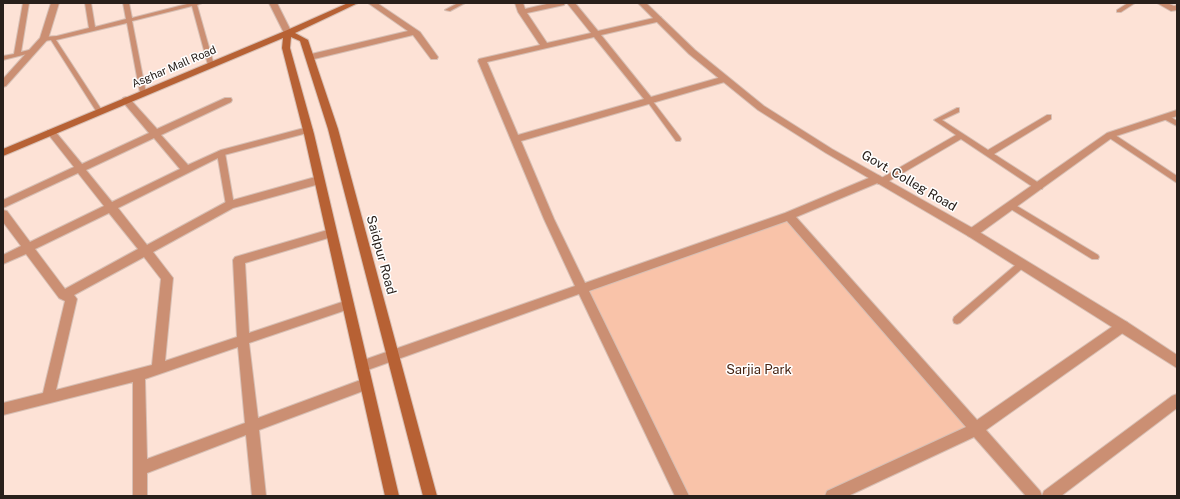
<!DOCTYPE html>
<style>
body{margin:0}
#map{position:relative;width:1180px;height:499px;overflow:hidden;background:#fde2d6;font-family:"Public Sans",sans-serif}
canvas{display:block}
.frame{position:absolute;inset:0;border:4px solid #29201b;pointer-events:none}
</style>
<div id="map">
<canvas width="1180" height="499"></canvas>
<div class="frame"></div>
</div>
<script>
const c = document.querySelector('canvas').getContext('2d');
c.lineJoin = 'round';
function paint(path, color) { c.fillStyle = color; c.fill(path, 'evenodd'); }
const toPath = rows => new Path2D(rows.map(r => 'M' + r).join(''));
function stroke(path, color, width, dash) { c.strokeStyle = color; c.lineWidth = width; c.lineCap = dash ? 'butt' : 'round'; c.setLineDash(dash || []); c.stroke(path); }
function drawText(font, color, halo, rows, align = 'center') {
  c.font = font + ' "Public Sans",sans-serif'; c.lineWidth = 3; c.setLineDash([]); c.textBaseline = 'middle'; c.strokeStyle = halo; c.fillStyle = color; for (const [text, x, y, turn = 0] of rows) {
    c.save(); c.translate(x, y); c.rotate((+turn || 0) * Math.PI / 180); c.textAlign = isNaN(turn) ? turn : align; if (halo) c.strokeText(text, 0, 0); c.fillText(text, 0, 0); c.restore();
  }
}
paint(toPath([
 [789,216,976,429,832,496,682,496,582,288]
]), '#f9c3a9');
const service = toPath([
 [23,3,29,3,21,52,33,49,36,51,35,52,3,60,3,56,14,54,23,3],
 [85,3,91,3,95,27,126,19,123,3,129,3,132,18,191,3,202,3,197,5,214,65,211,67,208,65,192,6,132,21,146,93,143,95,140,93,127,23,56,40,103,112,102,114,98,114,51,40,44,41,41,39,44,37,57,36,89,28,85,3],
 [458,3,465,3,450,11,445,10,458,3],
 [1128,3,1135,3,1121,12,1117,12,1117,10,1128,3],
 [649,98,651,99,680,137,681,139,680,141,676,141,647,101,646,100,649,98],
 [957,108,959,108,959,112,942,120,988,150,1047,115,1051,115,1051,119,994,154,1042,185,1043,187,1042,189,1036,189,961,139,884,184,878,184,877,182,878,180,956,135,934,120,957,108],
 [1164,115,1168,115,1177,121,1177,126,1164,119,1164,115],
 [1108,133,1112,133,1177,176,1177,183,1108,137,1107,135,1108,133],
 [219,151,223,151,225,153,234,205,230,208,226,205,217,153,219,151],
 [1012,203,1098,255,1099,257,1098,259,1092,259,1009,208,1008,206,1012,203],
 [1022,261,1025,262,1026,264,1025,266,960,323,957,324,954,323,953,320,954,317,1019,262,1022,261]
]);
const minor = toPath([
 [51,3,59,3,48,39,6,86,3,87,3,79,40,38,51,3],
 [368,3,377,3,420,32,438,57,437,59,431,59,413,35,310,60,307,59,306,57,307,55,408,31,368,3],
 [515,3,523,3,525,9,551,3,565,3,564,5,527,13,547,43,591,33,567,3,575,3,598,31,658,17,661,17,661,21,601,35,651,97,725,76,729,79,728,81,521,141,554,219,585,283,785,213,876,175,880,176,881,179,880,182,796,217,977,420,1119,322,1123,321,1127,322,1129,326,1127,330,986,430,1040,491,1042,496,1044,491,1172,396,1177,394,1177,408,1061,496,1026,496,974,437,848,496,825,496,827,491,966,427,787,221,589,291,689,496,675,496,579,294,362,372,358,370,356,366,358,362,575,286,544,219,478,61,479,59,540,45,518,12,515,3],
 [594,37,644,99,518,135,487,62,594,37],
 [1157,3,1167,3,1174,6,1177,5,1177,10,1171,11,1157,3],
 [126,97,129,98,157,129,225,98,231,98,232,100,231,102,161,135,188,165,221,150,308,127,313,130,311,132,224,155,118,208,147,245,226,202,319,176,323,177,324,180,323,183,233,208,153,252,173,278,165,361,237,337,233,260,235,257,331,229,335,230,336,233,335,236,245,263,249,333,348,300,352,302,354,305,352,308,249,343,258,418,366,378,371,380,372,384,371,388,259,430,266,496,252,496,246,435,147,473,147,496,133,496,133,382,3,415,3,403,43,393,65,301,59,298,26,254,3,264,3,255,21,246,3,222,3,210,7,211,30,242,104,206,78,173,3,208,3,200,74,167,48,134,46,132,48,130,54,130,82,164,149,133,123,102,122,100,123,98,126,97],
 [154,138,180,169,112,202,86,170,154,138],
 [109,213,138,249,65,289,35,249,109,213],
 [144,257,161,279,152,365,56,390,77,299,74,295,144,257],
 [238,347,245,423,147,459,145,379,238,347],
 [1177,110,1177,116,1113,137,976,236,972,237,968,236,967,233,968,230,1107,133,1177,110]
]);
const tertiary = toPath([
 [269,3,277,3,292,33,291,35,285,35,269,3],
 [638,3,646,3,695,50,764,106,832,149,976,230,1127,322,1177,355,1177,368,968,236,826,153,758,110,689,54,638,3]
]);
const secondary = toPath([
 [348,3,358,3,295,33,308,40,338,129,437,496,423,496,328,129,300,41,291,37,290,48,314,134,399,496,385,496,304,134,282,48,283,38,3,156,3,149,285,31,348,3]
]);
stroke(service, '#d7bfb4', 2);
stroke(minor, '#d7bfb4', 2);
stroke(tertiary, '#d7bfb4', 2);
stroke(secondary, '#d7bfb4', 2);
paint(service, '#cb8f73');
paint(minor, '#cb8f73');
paint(tertiary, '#cb8f73');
paint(secondary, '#b76134');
drawText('11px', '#29201b', '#fff', [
 ["Asghar Mall Road",174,67,-23]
]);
drawText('13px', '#29201b', '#fff', [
 ["Govt. Colleg Road",909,181,30],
 ["Saidpur Road",381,255,75]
]);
drawText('13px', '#472311', '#fff', [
 ["Sarjia Park",759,370]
]);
</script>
